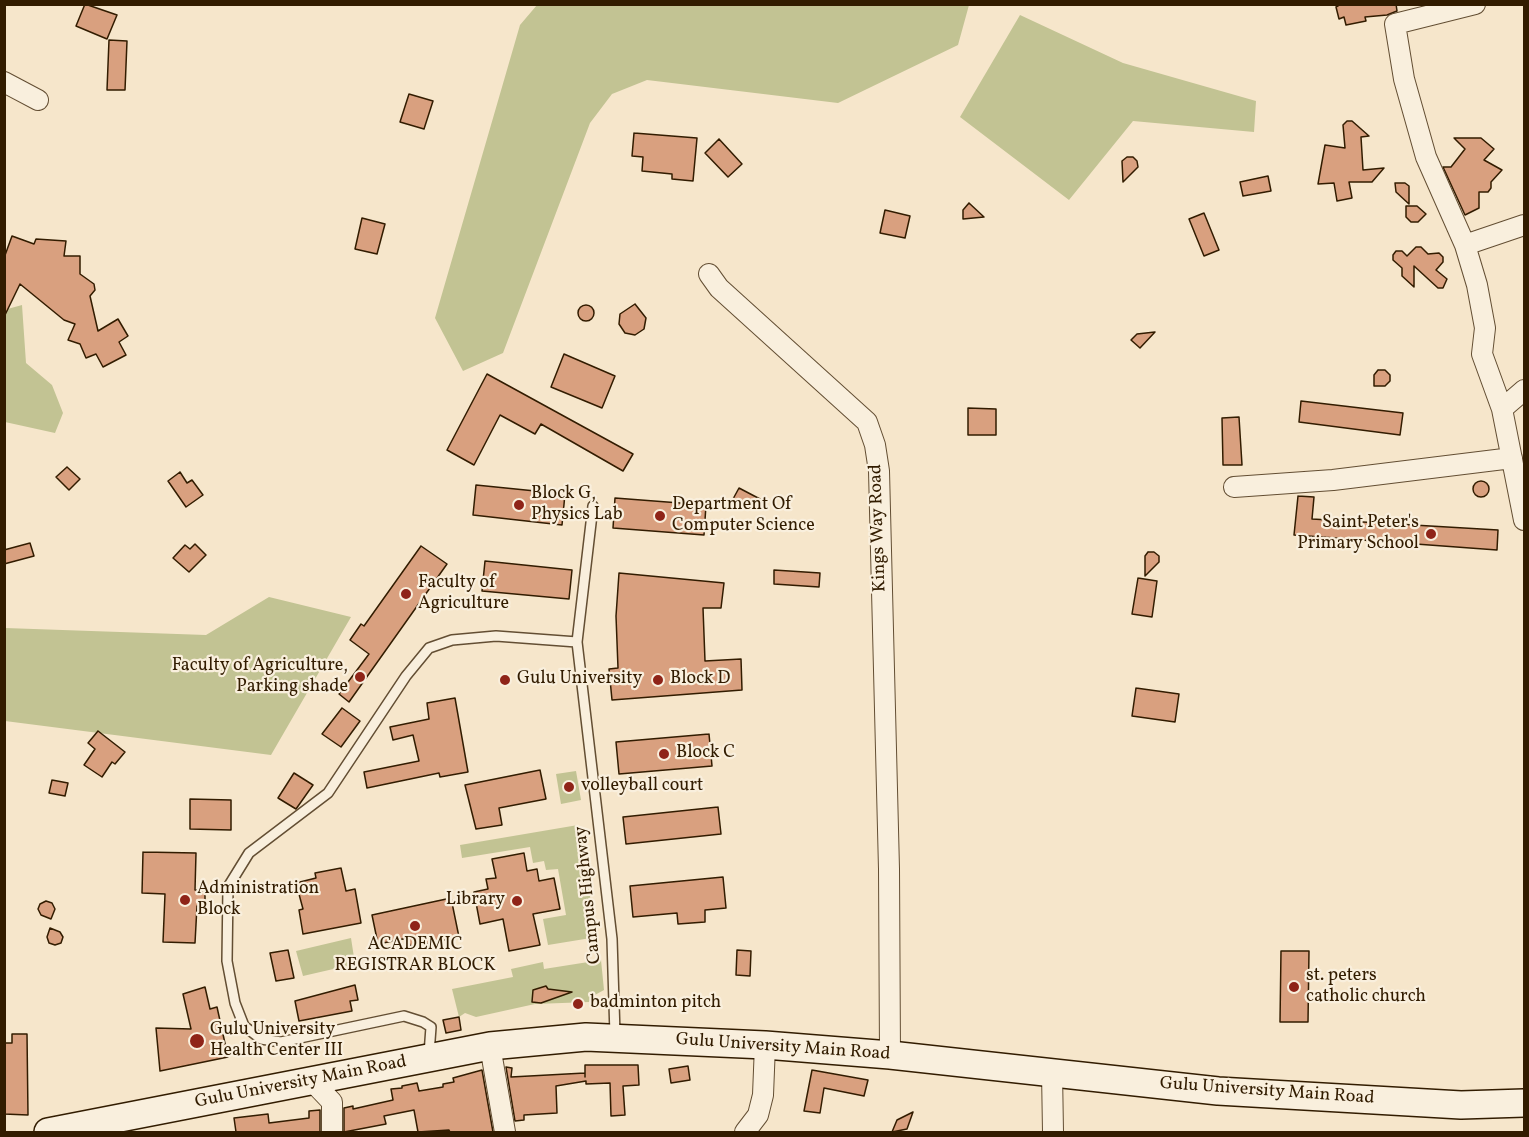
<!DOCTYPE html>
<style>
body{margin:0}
#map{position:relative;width:1529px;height:1137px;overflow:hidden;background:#f6e6cb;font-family:Vollkorn,serif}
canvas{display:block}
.frame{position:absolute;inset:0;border:6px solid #321c00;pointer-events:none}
</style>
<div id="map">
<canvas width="1529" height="1137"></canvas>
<div class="frame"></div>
</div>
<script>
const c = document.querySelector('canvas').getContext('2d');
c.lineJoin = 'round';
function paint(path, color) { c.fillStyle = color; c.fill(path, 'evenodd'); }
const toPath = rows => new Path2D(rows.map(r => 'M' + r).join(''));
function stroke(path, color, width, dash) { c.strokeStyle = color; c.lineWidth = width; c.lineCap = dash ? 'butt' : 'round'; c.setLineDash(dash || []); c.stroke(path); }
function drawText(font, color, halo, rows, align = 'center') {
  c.font = font + ' Vollkorn,serif'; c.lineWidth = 4.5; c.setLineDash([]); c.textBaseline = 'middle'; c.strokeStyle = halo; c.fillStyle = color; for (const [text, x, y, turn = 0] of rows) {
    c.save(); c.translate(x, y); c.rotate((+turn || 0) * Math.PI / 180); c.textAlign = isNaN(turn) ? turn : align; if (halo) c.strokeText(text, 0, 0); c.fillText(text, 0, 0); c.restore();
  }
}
paint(toPath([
 [537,5,537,4,969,5,958,45,838,103,647,80,612,94,590,123,503,353,463,371,435,318,520,25],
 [1020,15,1123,63,1256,101,1254,132,1133,121,1069,200,960,117],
 [22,305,26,363,52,385,63,413,55,433,5,422,4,310],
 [269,597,351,617,271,755,5,721,5,628,206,635],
 [576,771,581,800,561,804,556,774],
 [578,825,597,937,548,945,543,919,566,915,558,869,546,870,544,861,533,863,530,847,462,858,460,845],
 [351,938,355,964,303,976,296,951],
 [601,960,604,990,593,996,589,1002,535,1004,476,1017,465,1013,459,1017,452,989,513,977,511,969,543,962,544,969]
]), '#c2c393');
const building = toPath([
 [85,4,117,15,107,39,76,26,85,4],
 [1341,4,1396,4,1397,11,1387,15,1365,17,1366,21,1346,25,1344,17,1339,19,1336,7,1341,4],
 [109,40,127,41,125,90,107,90,109,40],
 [409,94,433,101,424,129,400,122,409,94],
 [1347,121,1352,121,1369,136,1361,137,1363,170,1384,168,1372,182,1349,182,1352,198,1337,201,1334,183,1318,184,1325,145,1345,148,1343,125,1347,121],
 [634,133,697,138,693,181,672,179,672,174,642,171,643,157,632,156,634,133],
 [1454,138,1481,138,1494,149,1484,160,1502,170,1491,182,1491,188,1488,192,1479,192,1479,208,1465,215,1443,167,1451,167,1465,149,1454,138],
 [719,139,742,164,728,177,705,153,719,139],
 [1127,157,1133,157,1137,161,1138,167,1123,182,1122,161,1127,157],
 [1268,176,1271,191,1243,196,1240,182,1268,176],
 [1395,183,1405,183,1409,186,1409,204,1396,192,1395,183],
 [969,203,984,217,963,219,963,210,969,203],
 [1406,206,1417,206,1426,214,1418,222,1411,222,1406,217,1406,206],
 [885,210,910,216,905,238,880,233,885,210],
 [1204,213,1219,250,1204,256,1189,219,1204,213],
 [362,218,385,224,377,254,355,249,362,218],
 [12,236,34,244,36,239,66,241,64,256,80,256,80,274,94,284,95,290,90,296,98,331,118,319,128,336,119,342,126,355,103,367,96,354,86,358,80,344,68,340,75,324,64,320,20,284,4,317,4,258,12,236],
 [1416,247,1421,247,1428,254,1439,253,1443,257,1443,262,1436,270,1447,279,1443,288,1438,288,1414,266,1414,287,1402,276,1402,268,1393,260,1393,255,1396,251,1402,251,1407,256,1416,247],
 [635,304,646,318,644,329,635,335,625,333,619,324,620,314,635,304],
 '578 313a8 8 0 1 1 16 0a8 8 0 1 1-16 0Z',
 [1155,332,1140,348,1131,340,1137,334,1155,332],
 [564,354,615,376,602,408,551,387,564,354],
 [1378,370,1385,370,1390,375,1390,381,1385,386,1374,386,1374,375,1378,370],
 [487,374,633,454,623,471,541,424,535,434,500,415,474,465,447,450,487,374],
 [1301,401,1403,413,1400,435,1299,422,1301,401],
 [968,408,996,409,996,435,968,435,968,408],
 [1239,417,1242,465,1223,465,1222,418,1239,417],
 [67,467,80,479,69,490,56,477,67,467],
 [180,472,187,483,192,480,203,495,186,507,168,481,180,472],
 '1473 489a8 8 0 1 1 16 0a8 8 0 1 1-16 0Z',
 [476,485,565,494,562,525,473,515,476,485],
 [739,488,760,499,754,510,733,499,739,488],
 [1298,496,1314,497,1312,519,1498,530,1497,550,1294,535,1298,496],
 [615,498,706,505,704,535,613,528,615,498],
 [30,543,34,556,4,564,4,550,30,543],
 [195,544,206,555,189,572,173,558,185,545,190,549,195,544],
 [421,546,447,564,349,702,339,694,369,654,350,640,361,624,364,626,421,546],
 [1148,552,1154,552,1159,556,1159,562,1145,576,1145,556,1148,552],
 [485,561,572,570,569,599,482,591,485,561],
 [774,570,820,573,819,587,774,584,774,570],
 [619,573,724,583,721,608,703,608,705,661,741,659,742,690,612,700,609,669,618,668,616,616,619,573],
 [1138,578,1157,581,1152,617,1132,614,1138,578],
 [1136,688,1179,694,1175,722,1132,716,1136,688],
 [455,698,468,772,440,777,439,773,367,788,364,772,419,761,413,735,393,740,390,727,429,719,427,703,455,698],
 [342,708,360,721,341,747,322,734,342,708],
 [98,731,125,752,115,764,112,762,102,777,84,765,95,749,88,743,98,731],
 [709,734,712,766,619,774,616,742,709,734],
 [540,770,546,799,499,808,502,825,476,829,465,785,540,770],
 [294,773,313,785,296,809,278,798,294,773],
 [52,780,68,783,65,796,49,793,52,780],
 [190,799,231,800,231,830,190,829,190,799],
 [718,807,721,834,626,844,623,817,718,807],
 [143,852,196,853,195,890,205,891,205,907,197,906,195,943,163,942,165,894,142,893,143,852],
 [524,853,527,871,537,869,539,881,554,878,560,909,533,914,540,945,509,951,503,919,480,924,474,892,488,889,486,879,496,878,492,859,524,853],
 [341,868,346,891,355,889,361,923,303,934,299,910,303,909,296,883,316,878,315,873,341,868],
 [723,877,726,908,705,910,705,922,678,924,677,913,633,917,630,886,723,877],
 [451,898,459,937,416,946,410,946,408,938,378,944,372,915,451,898],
 [46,901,52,903,55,909,51,919,41,915,38,909,40,904,46,901],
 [50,928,60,932,63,937,61,943,55,945,49,943,47,937,50,928],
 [288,950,294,978,276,981,270,953,288,950],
 [737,950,751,951,750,976,736,975,737,950],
 [1281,951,1309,951,1308,1022,1280,1022,1281,951],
 [355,985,358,1000,350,1001,352,1011,299,1021,295,1001,355,985],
 [546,986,548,989,572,992,541,1003,532,1002,533,990,546,986],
 [205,987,210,1009,217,1007,228,1057,160,1071,156,1028,191,1029,183,994,205,987],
 [459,1017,461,1030,446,1033,443,1020,459,1017],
 [12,1034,27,1034,28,1115,4,1114,4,1043,12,1043,12,1034],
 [585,1065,638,1065,639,1085,623,1086,625,1115,611,1116,610,1083,586,1084,586,1081,556,1086,557,1113,524,1115,524,1120,515,1121,506,1067,512,1068,511,1077,585,1073,585,1077,585,1065],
 [688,1066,690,1080,671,1083,669,1069,688,1066],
 [482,1070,493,1132,450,1132,449,1130,418,1132,414,1110,384,1116,386,1124,344,1132,344,1108,353,1106,353,1109,393,1100,391,1089,402,1088,402,1086,417,1083,419,1091,443,1087,443,1084,454,1082,453,1078,482,1070],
 [812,1070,868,1080,864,1096,824,1088,820,1113,804,1111,812,1070],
 [320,1110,320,1132,236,1132,234,1118,268,1114,269,1123,309,1118,309,1111,320,1110],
 [913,1112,907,1129,892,1132,897,1120,913,1112]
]);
paint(building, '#d9a07f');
stroke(building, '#321c00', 1.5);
const lane = toPath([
 [593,506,577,642,612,939,615,1035],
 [429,1054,431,1027,423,1022,404,1016,281,1042,261,1039,244,1026,235,1003,227,961,228,887,249,853,328,793,406,676,429,648,452,640,496,636,577,642]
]);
const street = toPath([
 [1475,4,1395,24,1404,79,1426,157,1465,245,1477,285,1485,328,1482,354,1502,409,1524,520],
 [4,82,38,100],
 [1465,245,1524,225],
 [709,274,719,288,867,422,875,445,879,471,889,869,890,1055],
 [1502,409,1524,390],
 [1234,487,1333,480,1512,458],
 [490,1046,505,1132],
 [1052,1072,1053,1132],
 [311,1080,332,1102,332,1132],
 [745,1132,758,1115,763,1095,765,1045]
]);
const secondary = toPath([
 [48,1132,490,1046,586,1037,765,1045,890,1055,1218,1091,1461,1105,1524,1103]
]);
stroke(lane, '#634e33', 12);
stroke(street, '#634e33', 22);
stroke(secondary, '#321c00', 30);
stroke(lane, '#f9efdd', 9);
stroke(street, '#f9efdd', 20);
stroke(secondary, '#f9efdd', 27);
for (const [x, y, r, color] of [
 [519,505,6,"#8f2418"],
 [660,516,6,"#8f2418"],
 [1431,534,6,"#8f2418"],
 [406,594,6,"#8f2418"],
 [360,677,6,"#8f2418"],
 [505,680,6,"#8f2418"],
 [658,680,6,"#8f2418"],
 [664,754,6,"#8f2418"],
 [569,787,6,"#8f2418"],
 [185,900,6,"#8f2418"],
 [517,901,6,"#8f2418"],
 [415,926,6,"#8f2418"],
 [1294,987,6,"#8f2418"],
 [578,1004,6,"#8f2418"],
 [197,1041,8,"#8f2418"]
]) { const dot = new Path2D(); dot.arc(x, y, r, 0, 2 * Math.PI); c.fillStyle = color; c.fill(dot); stroke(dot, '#f9efdd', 2); }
drawText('18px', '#321c00', '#f9efdd', [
 ["Block G,",531,495],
 ["Physics Lab",531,516],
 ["Department Of",672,506],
 ["Computer Science",672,527],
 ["Saint Peter's",1419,524,"right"],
 ["Primary School",1419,545,"right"],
 ["Faculty of",418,584],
 ["Agriculture",418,605],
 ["Faculty of Agriculture,",348,667,"right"],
 ["Parking shade",348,688,"right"],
 ["Gulu University",517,680],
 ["Block D",670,680],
 ["Block C",676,754],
 ["volleyball court",581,787],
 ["Administration",197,890],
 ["Block",197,911],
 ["Library",505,901,"right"],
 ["ACADEMIC",415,946,"center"],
 ["REGISTRAR BLOCK",415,967,"center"],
 ["st. peters",1306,977],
 ["catholic church",1306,998],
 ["badminton pitch",590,1004],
 ["Gulu University",210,1031],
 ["Health Center III",210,1052]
], 'left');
drawText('18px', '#321c00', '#f9efdd', [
 ["Kings Way Road",879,528,-92],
 ["Campus Highway",589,895,-96],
 ["Gulu University Main Road",783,1048,4],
 ["Gulu University Main Road",301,1083,-11],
 ["Gulu University Main Road",1267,1092,4]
]);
</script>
